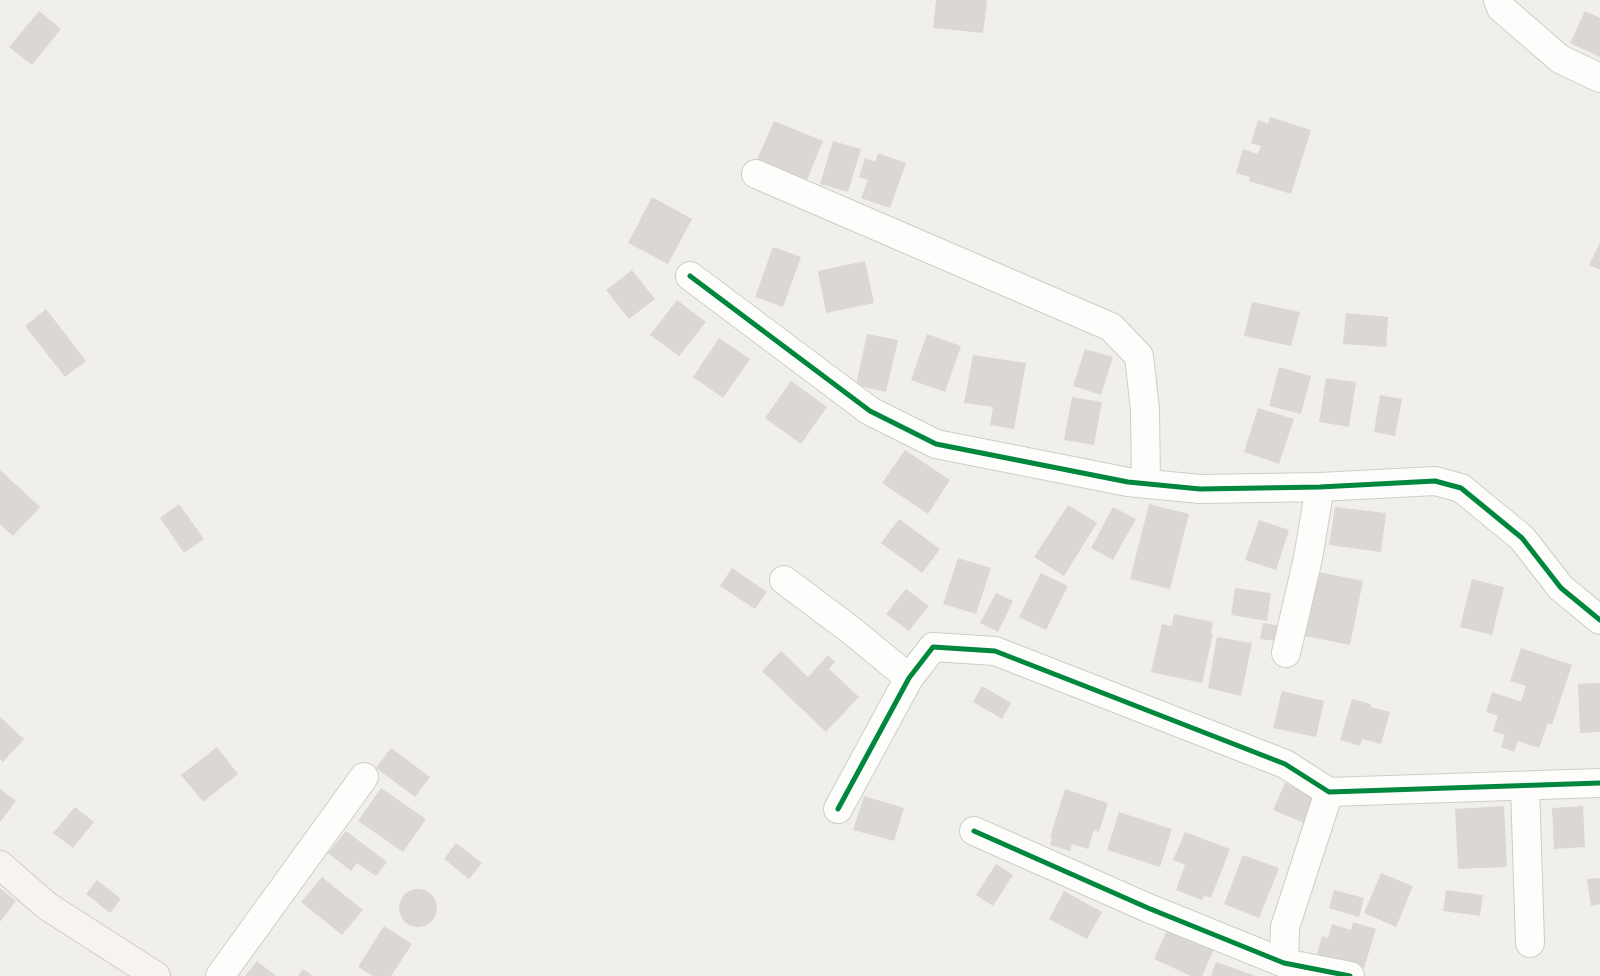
<!DOCTYPE html>
<style>
body{margin:0}
canvas{display:block;background:#f1efeb}
</style>
<canvas width="1600" height="976"></canvas>
<script>
const c = document.querySelector('canvas').getContext('2d');
c.lineJoin = 'round';
function paint(path, color) { c.fillStyle = color; c.fill(path, 'evenodd'); }
const toPath = rows => new Path2D(rows.map(r => 'M' + r).join(''));
function stroke(path, color, width, dash) { c.strokeStyle = color; c.lineWidth = width; c.lineCap = dash ? 'butt' : 'round'; c.setLineDash(dash || []); c.stroke(path); }
paint(toPath([
 [936,0,987,0,983,33,933,28],
 [39,11,61,29,32,65,9,47],
 [1585,11,1600,18,1600,57,1570,43],
 [1270,117,1311,130,1291,194,1249,181,1250,177,1236,173,1243,149,1258,154,1261,146,1251,143,1258,120,1268,124],
 [774,121,823,141,807,180,757,160],
 [833,141,861,149,848,192,820,184],
 [878,153,906,163,890,208,861,198,868,180,859,177,865,158,875,162],
 [652,197,692,219,668,264,628,243],
 [1600,243,1600,270,1589,265],
 [773,247,801,257,783,307,755,297],
 [865,261,874,303,826,313,818,271],
 [632,270,655,299,629,319,606,290],
 [677,300,706,322,679,356,650,335],
 [1252,302,1300,312,1291,346,1244,336],
 [46,309,86,361,65,377,25,326],
 [1346,313,1388,317,1386,347,1343,344],
 [867,334,898,340,886,392,856,385],
 [927,334,961,346,945,392,911,380],
 [719,338,750,359,723,398,693,377],
 [1085,349,1113,357,1101,395,1073,386],
 [973,355,1026,363,1014,429,990,425,993,407,964,403],
 [1279,367,1311,376,1301,414,1269,406],
 [1326,378,1356,382,1349,427,1319,422],
 [791,381,827,407,801,444,765,418],
 [1380,395,1402,399,1395,436,1374,432],
 [1072,397,1102,402,1094,445,1064,440],
 [1258,408,1294,419,1279,464,1244,452],
 [905,450,950,480,928,514,882,483],
 [0,470,40,507,13,536,0,524],
 [179,504,204,539,184,553,160,518],
 [1149,504,1189,514,1170,589,1130,579],
 [1068,505,1097,523,1064,576,1034,557],
 [1113,507,1136,519,1113,560,1091,548],
 [1335,507,1386,513,1381,552,1329,545],
 [899,519,940,549,922,573,881,543],
 [1259,520,1289,530,1276,570,1245,560],
 [958,558,991,568,976,614,943,604],
 [732,568,767,592,755,609,720,586],
 [1319,572,1363,581,1350,645,1305,636],
 [1041,573,1068,586,1046,630,1019,617],
 [1472,579,1504,587,1492,635,1460,627],
 [1235,588,1271,593,1267,621,1231,615],
 [906,589,929,606,909,631,886,614],
 [996,593,1013,601,998,632,980,623],
 [1174,614,1213,622,1211,634,1213,634,1202,683,1151,672,1162,624,1172,626],
 [1263,623,1279,626,1276,641,1260,639],
 [1217,637,1252,643,1241,696,1208,688],
 [1521,648,1572,665,1552,725,1548,723,1539,748,1518,741,1514,752,1501,747,1505,735,1493,731,1498,716,1486,712,1492,692,1521,702,1526,686,1510,681],
 [781,651,808,677,828,655,835,662,829,669,859,697,826,732,762,671],
 [1600,683,1600,732,1580,733,1578,684],
 [982,686,1011,703,1002,719,973,702],
 [1282,691,1324,701,1316,737,1273,728],
 [1352,699,1371,704,1371,707,1390,712,1381,744,1362,739,1360,746,1340,740],
 [0,717,24,739,3,762,0,759],
 [217,747,238,774,203,802,181,775],
 [391,748,430,777,415,797,376,768],
 [1285,783,1315,797,1304,823,1273,810],
 [381,788,426,819,403,852,358,821],
 [0,789,16,801,0,822],
 [1065,789,1108,803,1099,832,1094,830,1088,849,1072,844,1070,851,1050,845,1052,837,1050,837],
 [864,796,904,808,894,841,853,830],
 [1504,806,1507,867,1458,869,1455,809],
 [1583,806,1585,847,1554,849,1552,808],
 [75,807,94,822,73,848,53,833],
 [1119,812,1172,829,1160,867,1107,850],
 [346,831,387,862,376,876,357,863,351,871,328,853],
 [1185,832,1230,849,1211,898,1204,895,1202,900,1176,890,1185,865,1173,860],
 [456,843,482,863,469,879,444,859],
 [1243,855,1279,868,1259,918,1224,904],
 [996,864,1013,875,993,906,976,895],
 [1381,873,1413,886,1396,927,1364,913],
 [322,877,363,910,342,935,301,902],
 [1600,878,1600,904,1591,906,1587,879],
 [97,880,121,899,110,913,86,894],
 [0,888,16,901,0,922],
 '399 908a19 19 0 1 1 38 0a19 19 0 1 1-38 0Z',
 [1334,890,1364,898,1359,917,1329,908],
 [1446,890,1483,895,1480,916,1443,911],
 [1064,891,1102,912,1087,939,1049,919],
 [1353,922,1376,929,1364,968,1317,954,1322,936,1328,938,1332,924,1351,930],
 [384,926,412,944,391,976,373,976,358,967],
 [1168,928,1214,949,1202,976,1191,976,1154,959],
 [257,961,276,976,245,976],
 [1216,962,1256,976,1211,976],
 [303,969,313,976,298,976]
]), '#dbd8d3');
const street = toPath([
 [1498,0,1501,8,1560,59,1600,78],
 [756,174,1111,327,1139,356,1145,410,1146,483],
 [690,276,870,411,936,444,1128,482,1200,489,1320,487,1435,481,1461,488,1522,538,1561,588,1600,620],
 [784,580,852,631,909,678],
 [1286,653,1308,558,1320,487],
 [1525,786,1530,943],
 [838,809,909,678,933,647,995,651,1285,764,1329,792,1600,783],
 [974,831,1148,908,1284,963,1350,976],
 [1284,963,1285,927,1329,792],
 [220,976,364,777]
]);
const secondary = toPath([
 [0,865,47,906,156,976]
]);
stroke(street, '#cfcdc8', 30);
stroke(secondary, '#d1ccc2', 30);
stroke(street, '#fdfdfc', 28);
stroke(secondary, '#f7f4ef', 28);
stroke(toPath([
 [690,276,870,411,936,444,1128,482,1200,489,1320,487,1435,481,1461,488,1522,538,1561,588,1600,620],
 [838,809,909,678,933,647,995,651,1285,764,1329,792,1600,783],
 [974,831,1148,908,1284,963,1350,976]
]), '#00873e', 5);
</script>
